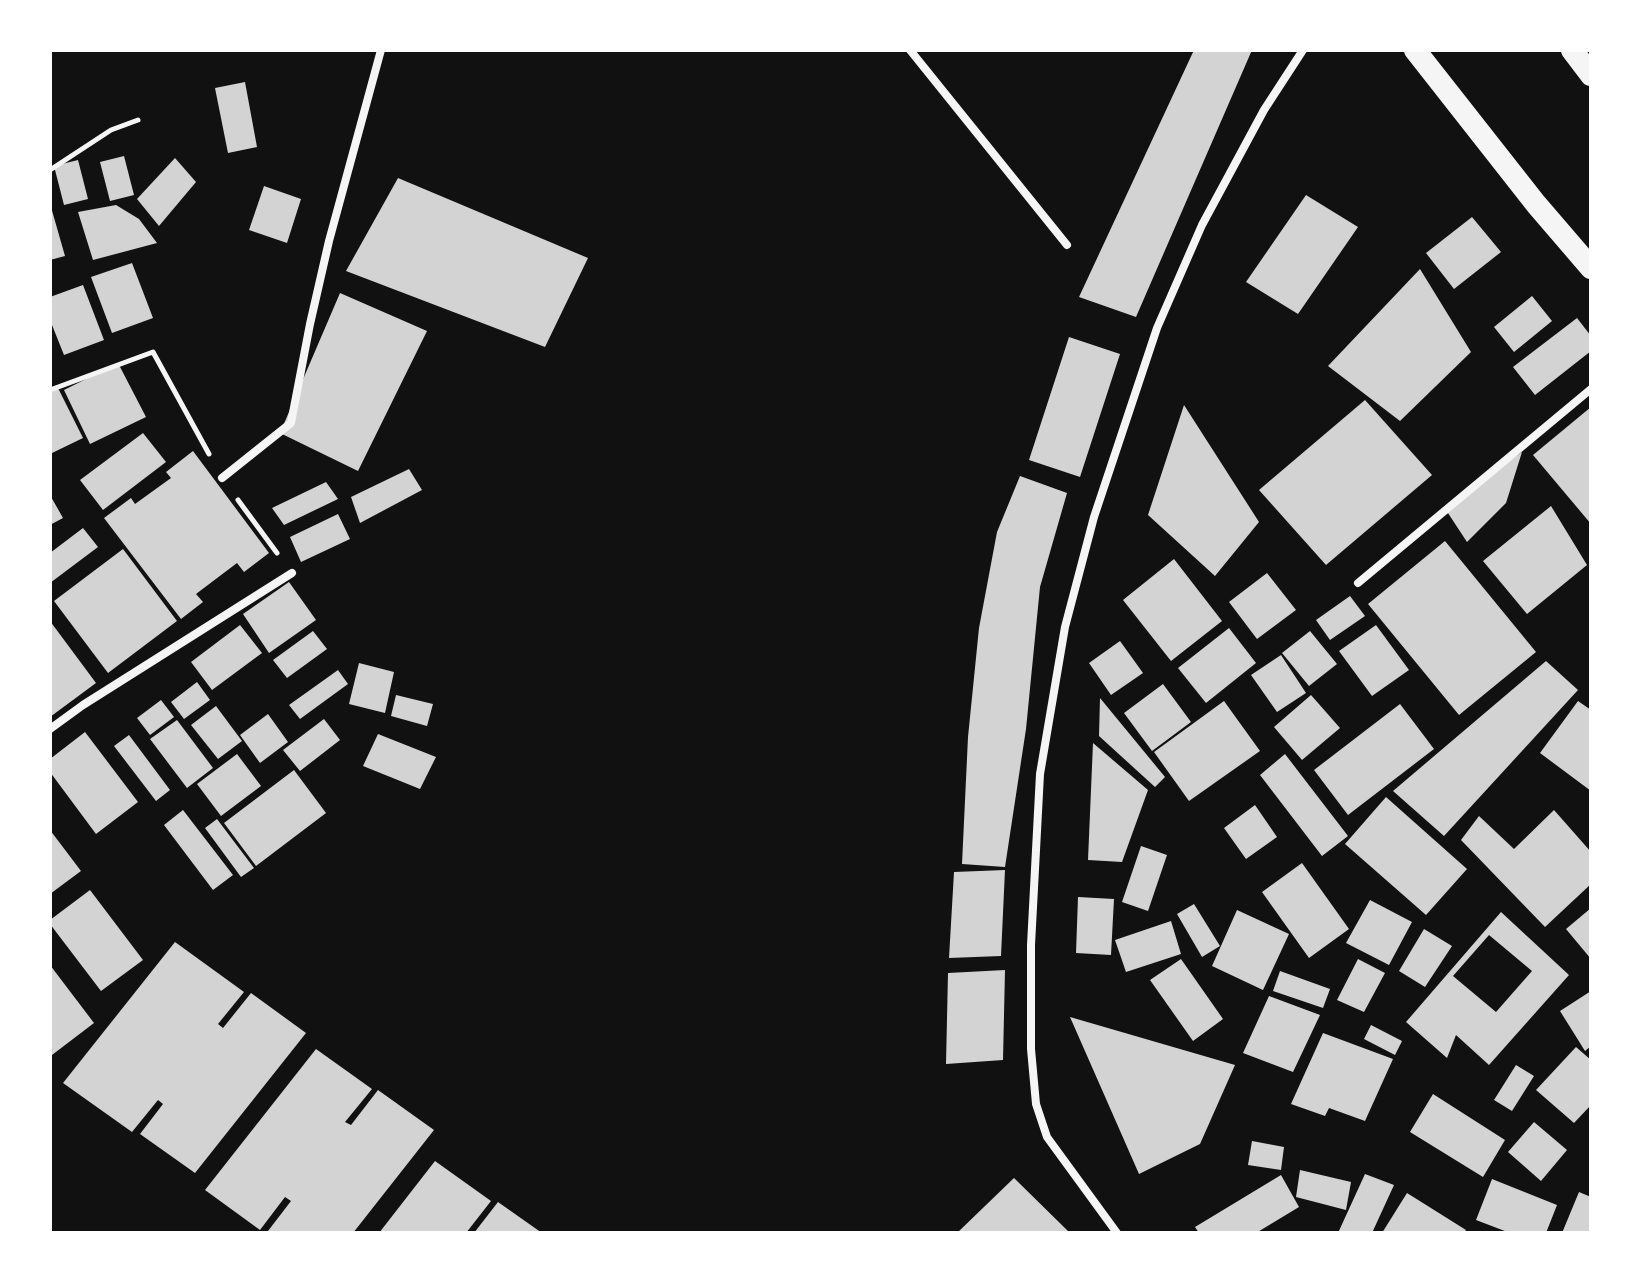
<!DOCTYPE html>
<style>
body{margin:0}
#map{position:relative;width:1641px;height:1283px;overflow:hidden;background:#111;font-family:Lora,serif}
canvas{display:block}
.frame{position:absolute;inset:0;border:52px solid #fff;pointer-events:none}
</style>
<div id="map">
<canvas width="1641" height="1283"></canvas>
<div class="frame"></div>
</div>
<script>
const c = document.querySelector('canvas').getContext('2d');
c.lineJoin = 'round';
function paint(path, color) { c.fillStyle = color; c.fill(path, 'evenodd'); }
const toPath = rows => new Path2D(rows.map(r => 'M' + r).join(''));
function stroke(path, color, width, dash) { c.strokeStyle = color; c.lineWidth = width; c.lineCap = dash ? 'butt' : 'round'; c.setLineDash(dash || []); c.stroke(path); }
paint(toPath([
 [1194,50,1252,50,1136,317,1079,297],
 [245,82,257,147,228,153,215,88],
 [124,156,134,195,110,201,100,162],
 [175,158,196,182,159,226,137,199],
 [78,160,88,199,64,205,54,166],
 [398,178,588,258,545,347,346,271],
 [264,186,301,199,287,243,249,230],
 [1306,195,1358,227,1298,314,1246,282],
 [116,205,139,219,157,243,93,260,78,212],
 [51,207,65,256,50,260,50,208],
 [1472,217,1501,252,1454,289,1426,253],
 [132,263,153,318,112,333,91,277],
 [1420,269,1471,352,1400,421,1328,366],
 [83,285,104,340,64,355,50,320,50,297],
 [340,293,427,331,358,471,280,433],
 [1532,296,1552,321,1514,352,1494,327],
 [1577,318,1591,336,1591,351,1535,395,1513,367],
 [1069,337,1120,354,1080,477,1029,460],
 [118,363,146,417,90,444,64,390],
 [58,388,83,438,50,454,50,392],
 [1365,400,1432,475,1326,565,1259,490],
 [1184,405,1259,522,1215,576,1148,515],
 [1591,407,1591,524,1533,455],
 [143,433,166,462,103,510,80,480],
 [193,451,269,553,244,572,237,563,196,594,203,602,181,619,104,518,131,498,135,504,171,478,166,472],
 [1522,452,1506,503,1467,542,1444,507],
 [409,469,422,490,360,523,351,497],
 [1020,476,1067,493,1040,587,1026,729,1005,867,962,864,968,737,979,628,997,532],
 [326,482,338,499,284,525,272,508],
 [50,495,63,518,50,525],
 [1551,506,1587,565,1527,614,1483,561],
 [338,514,350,539,301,562,290,537],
 [83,528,98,547,50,583,50,553],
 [1445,541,1536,652,1459,715,1368,604],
 [123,549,177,621,108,673,54,601],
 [1174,559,1222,621,1171,661,1123,600],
 [1267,573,1296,610,1257,639,1229,602],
 [289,582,316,620,269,653,243,614],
 [1350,596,1365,616,1330,640,1316,620],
 [50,621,96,683,50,717],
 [240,625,262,653,212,690,191,662],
 [1376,625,1409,670,1372,696,1339,651],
 [1229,628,1256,663,1206,703,1178,668],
 [313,631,327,649,287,678,273,660],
 [1310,631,1337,664,1309,686,1282,653],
 [1120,641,1143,673,1111,695,1089,663],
 [1281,655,1306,693,1277,712,1251,675],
 [1546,661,1578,690,1444,836,1393,791],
 [359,663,394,672,385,713,349,704],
 [338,670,348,684,300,719,289,705],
 [197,682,210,700,184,719,171,702],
 [1163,684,1191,722,1152,751,1124,713],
 [396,695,433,704,427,726,391,716],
 [1311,695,1340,728,1302,760,1274,727],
 [1100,698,1165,777,1155,787,1099,736],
 [161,700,174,717,150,735,137,718],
 [1224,701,1260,751,1189,801,1154,752],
 [1578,701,1591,710,1591,791,1540,753],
 [1400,704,1434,749,1348,815,1314,770],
 [216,706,242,741,218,759,191,725],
 [268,714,288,742,260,763,240,735],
 [324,719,340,740,300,771,283,750],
 [177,720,213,768,187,788,150,739],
 [85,732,138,802,96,834,50,772,50,759],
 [378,734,436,757,420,789,363,766],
 [129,735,170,790,156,801,114,746],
 [1093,743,1148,790,1122,862,1088,860],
 [237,754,261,786,221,816,197,784],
 [1285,754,1348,836,1322,856,1260,775],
 [294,770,326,813,256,866,224,823],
 [1386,797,1467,869,1426,915,1345,844],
 [1255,805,1277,837,1246,859,1224,828],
 [183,810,233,875,213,890,164,825],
 [1554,810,1591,852,1591,884,1545,927,1461,840,1479,816,1514,849],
 [217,819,254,868,241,877,205,828],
 [50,830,81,871,50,894],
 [1141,846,1167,855,1148,911,1122,902],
 [1302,863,1349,929,1309,958,1262,892],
 [1005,870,1001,956,949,958,954,872],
 [90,890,143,960,101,991,50,924,50,920],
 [1078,897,1114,899,1111,955,1076,953],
 [1370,900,1412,922,1389,965,1346,943],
 [1194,904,1220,946,1202,957,1177,914],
 [1591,908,1591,959,1566,929],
 [1237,910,1289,934,1263,990,1212,966],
 [1501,912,1569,975,1489,1065,1456,1035,1447,1058,1406,1022],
 [1489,935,1532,971,1496,1012,1453,976],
 [1171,921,1181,954,1126,972,1115,940],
 [1424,929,1452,946,1425,987,1399,971],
 [175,942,244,992,218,1024,223,1028,251,993,306,1033,195,1173,140,1134,163,1104,158,1100,132,1132,63,1083],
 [1181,959,1223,1019,1193,1041,1150,980],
 [1358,959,1385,973,1364,1012,1337,1000],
 [50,965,94,1023,52,1055,50,1053],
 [1005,970,1003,1060,946,1064,948,973],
 [1280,971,1330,989,1323,1008,1273,991],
 [1591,991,1591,1046,1585,1051,1560,1011],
 [1269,996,1320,1015,1293,1072,1243,1053],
 [1070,1017,1235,1065,1200,1144,1139,1174],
 [1371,1025,1402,1041,1395,1055,1364,1039],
 [1323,1033,1393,1059,1365,1121,1329,1108,1325,1116,1291,1104],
 [1576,1047,1591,1060,1591,1105,1574,1123,1536,1090],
 [316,1049,372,1089,345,1122,351,1125,378,1090,434,1130,353,1233,270,1233,268,1231,291,1201,285,1197,260,1230,205,1190],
 [1516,1065,1534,1076,1512,1111,1494,1100],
 [1433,1094,1505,1140,1483,1177,1410,1132],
 [1534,1122,1567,1150,1541,1181,1508,1152],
 [1252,1141,1284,1147,1281,1170,1248,1165],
 [435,1161,491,1201,466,1233,379,1233],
 [1300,1170,1351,1182,1346,1210,1296,1197],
 [1365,1174,1394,1185,1372,1233,1338,1233],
 [1281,1175,1299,1207,1256,1233,1199,1233,1195,1227],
 [1014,1178,1070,1233,957,1233],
 [1492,1179,1557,1205,1546,1233,1510,1233,1476,1220],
 [1579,1192,1591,1197,1591,1233,1562,1233],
 [1407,1193,1466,1230,1464,1233,1382,1233],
 [498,1202,542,1233,474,1233]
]), '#d3d3d3');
stroke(toPath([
 [50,170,111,130,138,120],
 [50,390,153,352,209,454],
 [238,500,277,553]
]), '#f5f5f5', 5);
stroke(toPath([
 [910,50,1067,245],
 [222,478,291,423,310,324,329,241,381,50],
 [1358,583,1591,389],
 [50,729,83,705,292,573],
 [1117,1233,1047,1137,1036,1104,1031,1049,1031,945,1040,774,1065,627,1094,517,1157,328,1202,225,1264,110,1303,50]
]), '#f5f5f5', 8);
stroke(toPath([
 [1415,50,1536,204,1591,268],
 [1572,50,1591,75]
]), '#f5f5f5', 22);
</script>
